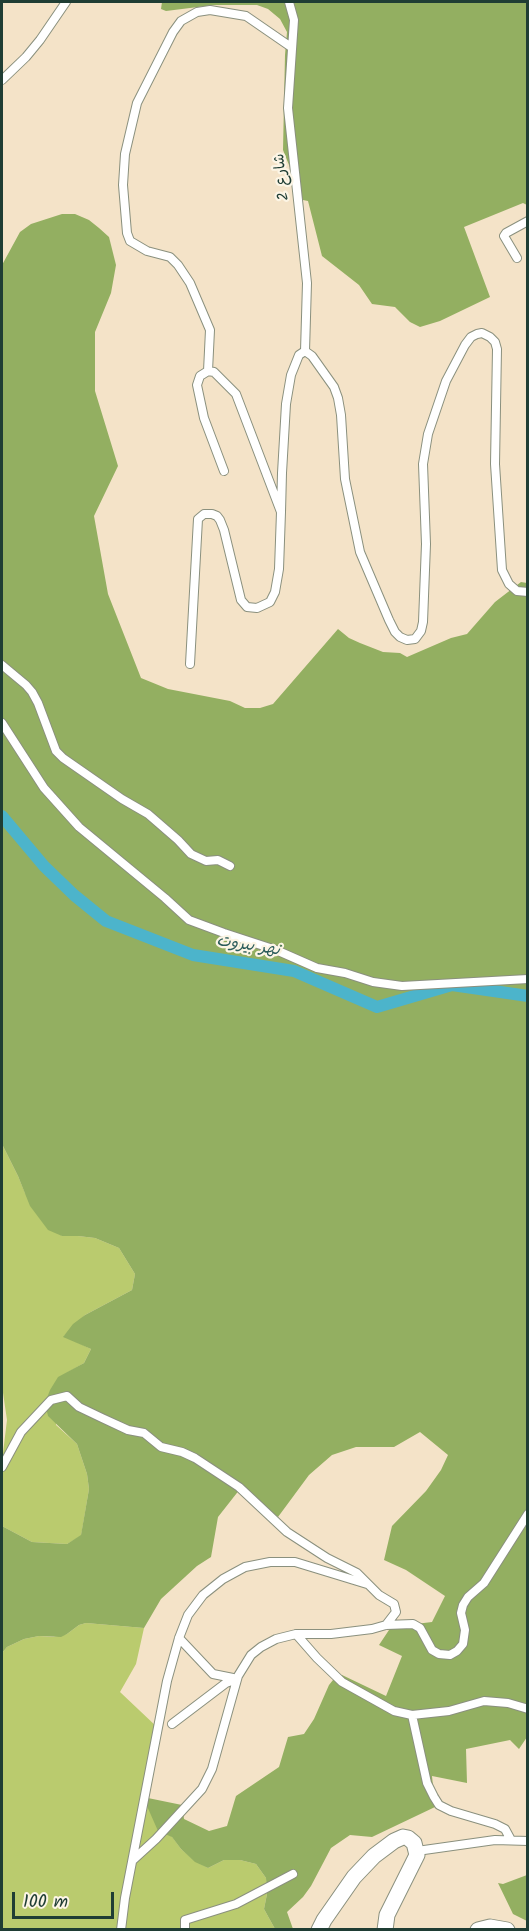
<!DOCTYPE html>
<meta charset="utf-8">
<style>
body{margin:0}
#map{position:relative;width:529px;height:1931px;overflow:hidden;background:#f4e3c8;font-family:Kalam,sans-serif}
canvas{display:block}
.frame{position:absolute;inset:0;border:3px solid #1f3d34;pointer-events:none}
.scale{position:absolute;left:12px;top:1892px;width:102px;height:27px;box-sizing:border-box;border:3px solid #1f3d34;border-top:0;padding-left:8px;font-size:18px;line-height:21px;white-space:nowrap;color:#1f3d34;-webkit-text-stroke:4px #fcf5e5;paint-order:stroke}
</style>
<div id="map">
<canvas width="529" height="1931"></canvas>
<div class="frame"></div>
<div class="scale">100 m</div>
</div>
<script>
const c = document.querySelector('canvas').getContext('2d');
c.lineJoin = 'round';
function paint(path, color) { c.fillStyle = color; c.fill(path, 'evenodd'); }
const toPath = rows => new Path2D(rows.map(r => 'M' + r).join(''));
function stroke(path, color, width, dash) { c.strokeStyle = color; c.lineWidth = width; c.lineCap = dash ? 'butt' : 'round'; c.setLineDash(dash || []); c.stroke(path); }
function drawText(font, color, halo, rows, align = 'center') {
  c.font = font + ' Kalam,"Playpen Sans Arabic",sans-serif'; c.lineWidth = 4.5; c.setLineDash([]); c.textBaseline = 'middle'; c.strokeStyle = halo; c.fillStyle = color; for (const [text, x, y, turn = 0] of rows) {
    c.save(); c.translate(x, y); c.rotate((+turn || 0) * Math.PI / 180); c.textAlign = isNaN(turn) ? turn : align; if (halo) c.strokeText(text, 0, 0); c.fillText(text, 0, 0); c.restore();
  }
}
paint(toPath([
 [2,1144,18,1176,25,1193,62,1236,78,1236,95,1238,119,1248,135,1274,132,1290,85,1315,64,1336,91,1349,84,1363,58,1378,56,1425,77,1444,87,1474,89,1489,81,1536,67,1544,32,1542,2,1526,2,1461,7,1420,2,1386],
 [86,1623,144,1628,136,1664,120,1692,157,1727,143,1797,181,1849,195,1861,208,1868,224,1860,240,1860,256,1864,266,1878,267,1894,264,1909,275,1929,2,1930,2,1653,7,1647,24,1639,39,1636,54,1637,67,1634,79,1625]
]), '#bacb6e');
paint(toPath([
 [162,2,527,2,527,205,523,203,464,227,490,297,440,321,420,327,410,322,395,307,372,304,359,285,322,256,308,201,303,200,283,150,285,55,287,32,280,19,268,9,257,5,214,5,166,11,161,9],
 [62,214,75,214,89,220,99,228,109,237,116,265,111,293,95,332,95,391,118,466,94,516,108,594,141,678,168,689,230,701,245,708,260,708,273,704,338,629,349,638,360,643,383,652,400,653,407,657,451,638,467,634,495,602,521,582,527,583,527,1737,519,1749,510,1740,466,1749,467,1783,432,1776,435,1807,372,1837,350,1835,331,1848,311,1886,303,1897,287,1912,293,1929,275,1929,264,1909,267,1894,266,1878,256,1864,240,1860,224,1860,208,1868,195,1862,181,1849,172,1837,158,1831,143,1797,182,1805,184,1819,209,1831,227,1826,236,1796,279,1767,288,1737,304,1734,314,1719,329,1685,337,1675,342,1675,386,1696,402,1656,379,1645,391,1627,432,1622,445,1596,406,1570,384,1560,392,1526,426,1491,441,1470,448,1455,420,1432,394,1447,356,1447,332,1455,309,1475,278,1517,240,1489,218,1517,211,1557,197,1566,161,1599,144,1628,86,1623,79,1625,67,1634,61,1637,39,1636,24,1639,7,1647,2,1653,2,1526,32,1542,67,1544,81,1535,89,1489,87,1474,77,1444,48,1416,45,1403,50,1390,58,1377,84,1363,91,1349,63,1337,73,1324,85,1315,132,1290,135,1274,119,1248,95,1238,78,1236,62,1236,48,1230,30,1206,18,1176,2,1144,2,265,20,232,31,224],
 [527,1875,528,1875,527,1921,513,1914,498,1883,503,1884]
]), '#93af61');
stroke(toPath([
 [2,816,44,866,74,895,106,921,193,955,294,971,377,1007,452,985,528,996]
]), '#4cb4cb', 12);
const street = toPath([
 [289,2,294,20,288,108,307,283,305,351],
 [2,80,26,57,40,40,66,2],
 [517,258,504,236,506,233,528,221],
 [305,351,312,356,334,387,338,398,341,415,345,479,360,552,389,620,395,632,400,637,407,640,415,639,421,631,423,622,426,544,423,464,428,434,446,381,465,345,471,337,477,334,482,333,490,337,495,342,497,349,495,464,502,570,509,584,517,591,528,592],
 [208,371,214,372,236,394,281,512,282,473,286,404,291,375,299,355,305,351],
 [224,471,204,418,197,385,200,376,208,371,210,330,190,283,178,265,170,257,147,251,130,241,127,233,123,185,125,154,137,103,173,32,181,21,197,12,210,10,246,16,291,47],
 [190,664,198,519,204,514,212,514,217,516,220,520,224,530,241,600,247,607,257,608,270,602,275,592,279,569,281,512],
 [2,665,26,685,32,692,38,703,56,751,63,758,122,799,148,814,178,840,191,854,206,861,218,860,230,866],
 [2,723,44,788,79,827,165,898,189,920,224,933,276,950,317,968,345,973,373,982,402,986,528,979],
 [2,1467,21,1432,51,1400,67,1396,79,1407,102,1418,128,1430,144,1433,161,1447,182,1452,195,1458,239,1487,287,1532,327,1558,357,1573,379,1595,394,1604,396,1612,386,1625],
 [296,1634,331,1634,372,1629,386,1625,413,1624,420,1628,432,1650,439,1654,450,1655,457,1651,463,1644,465,1630,461,1613,463,1605,468,1597,484,1583,528,1514],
 [179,1638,213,1674,233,1678],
 [412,1715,427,1783,434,1797,439,1805,451,1811,495,1824,505,1829,511,1840],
 [172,1724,226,1683,237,1679],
 [417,1851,495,1840,528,1841],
 [133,1860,156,1839,202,1789,212,1769,238,1676,251,1655,261,1647,276,1639,296,1634,317,1658,342,1682,394,1711,412,1715,449,1711,484,1701,508,1703,528,1709],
 [121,1930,125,1898,167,1681,179,1638,188,1615,203,1595,223,1579,245,1567,270,1562,295,1562,367,1584],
 [185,1930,185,1920,236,1904,293,1874]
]);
const highway = toPath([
 [319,1930,324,1920,354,1877,374,1856,394,1841,403,1837,408,1838,414,1843,417,1855,387,1915,385,1930],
 [478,1930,490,1927,507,1930]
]);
stroke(street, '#8a907e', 10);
stroke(highway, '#8a907e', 17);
stroke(street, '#fff', 8);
stroke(highway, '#fff', 15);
drawText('15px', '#1f3d34', '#fcf5e5', [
 ["شارع 2",283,177,-96]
]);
drawText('italic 16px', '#2a5b5a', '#fcf5e5', [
 ["نهر بيروت",248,947,9]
]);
</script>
